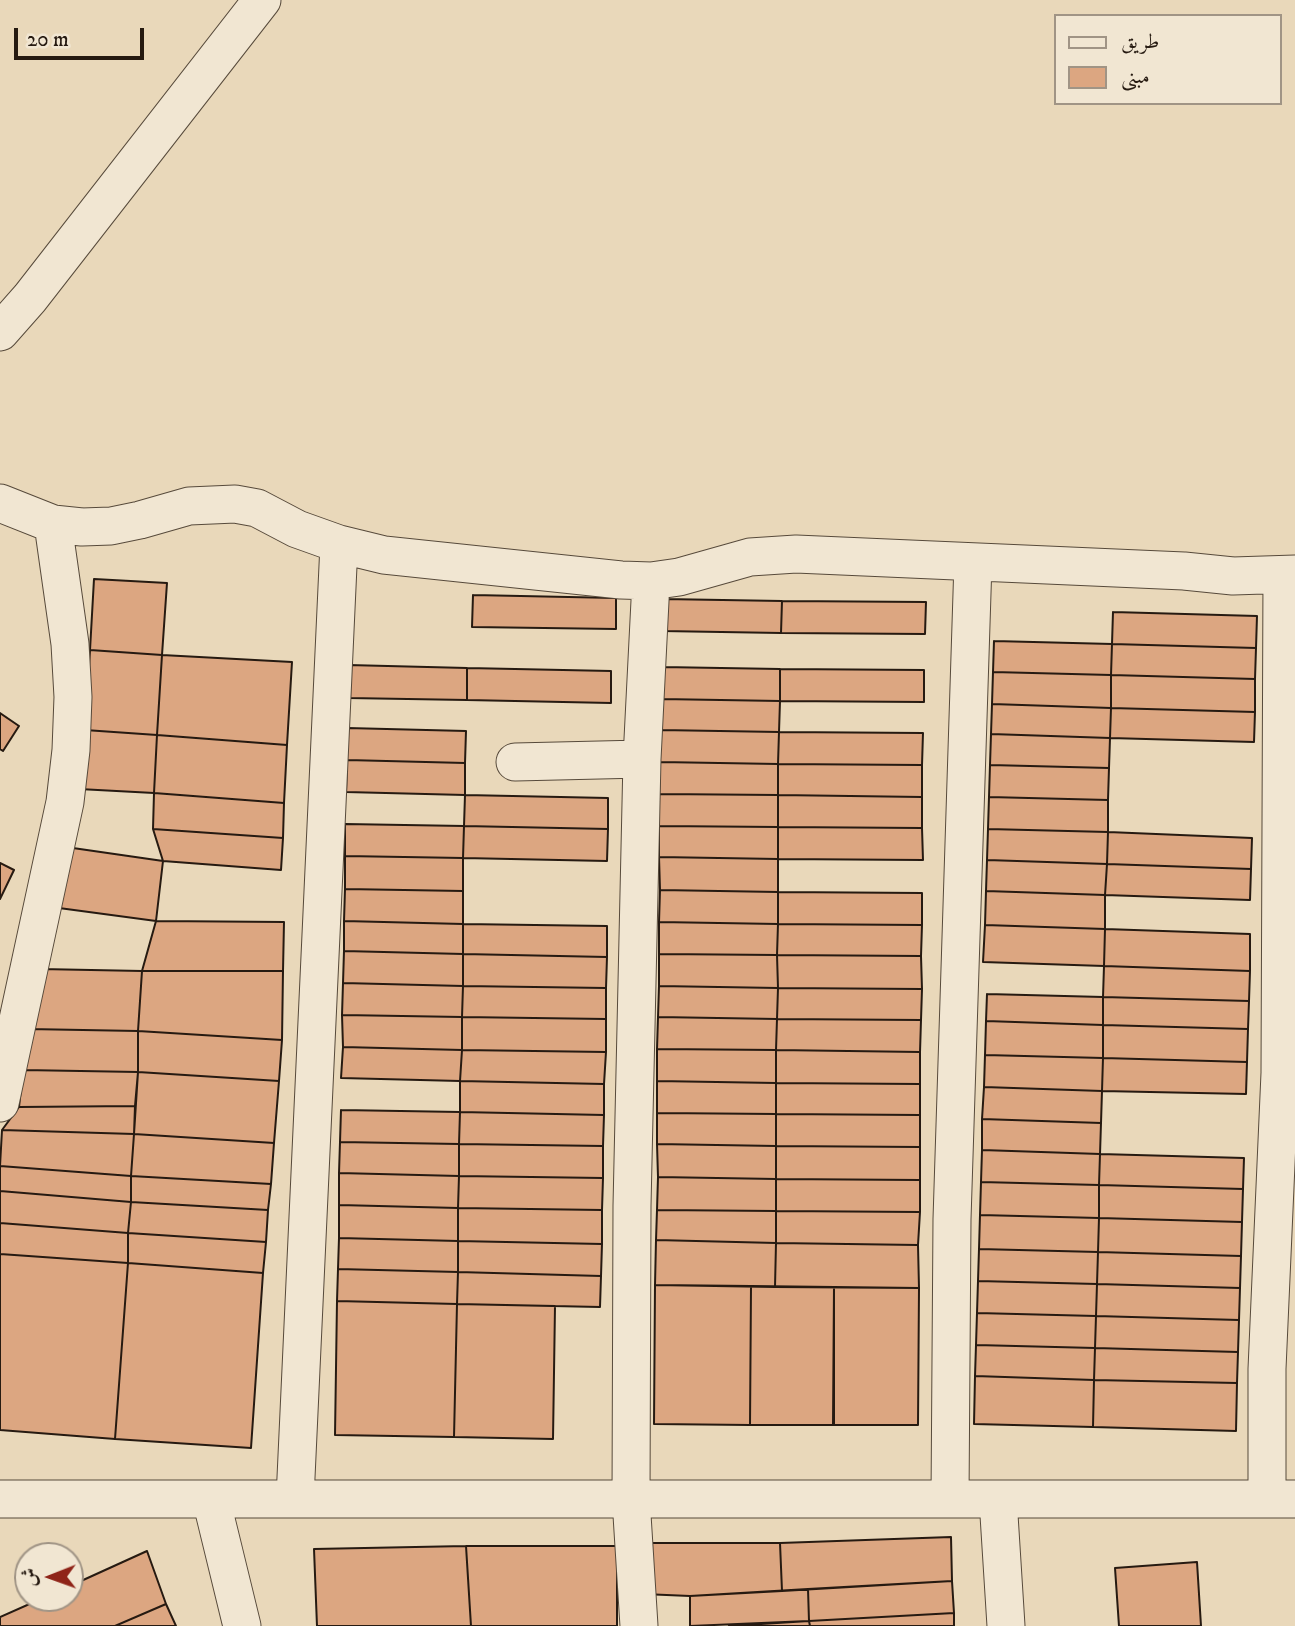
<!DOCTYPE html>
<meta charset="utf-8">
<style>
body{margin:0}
#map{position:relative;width:1295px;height:1626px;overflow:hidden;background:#e9d8ba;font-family:"IM FELL DW Pica",Amiri,serif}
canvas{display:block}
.legend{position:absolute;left:1054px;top:14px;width:228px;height:91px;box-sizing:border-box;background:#f1e6d2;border:2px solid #a09485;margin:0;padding:9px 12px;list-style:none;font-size:21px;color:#261a11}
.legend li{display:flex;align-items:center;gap:14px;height:35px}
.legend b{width:35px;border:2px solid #a09485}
.north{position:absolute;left:14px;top:1542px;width:70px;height:70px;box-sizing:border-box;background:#f1e6d2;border:2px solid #a09485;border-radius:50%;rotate:269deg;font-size:19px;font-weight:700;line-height:28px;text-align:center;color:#261a11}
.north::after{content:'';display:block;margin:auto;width:24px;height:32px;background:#8f2418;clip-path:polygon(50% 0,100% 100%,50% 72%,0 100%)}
.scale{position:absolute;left:14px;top:28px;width:130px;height:32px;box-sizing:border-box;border:4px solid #261a11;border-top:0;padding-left:9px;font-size:21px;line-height:24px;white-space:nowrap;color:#261a11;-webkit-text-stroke:5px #f1e6d2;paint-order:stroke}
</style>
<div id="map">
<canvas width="1295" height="1626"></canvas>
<ul class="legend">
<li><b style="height:9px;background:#f1e6d2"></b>طريق</li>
<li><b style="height:19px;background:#dca681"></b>مبنى</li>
</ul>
<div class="north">ش</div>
<div class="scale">20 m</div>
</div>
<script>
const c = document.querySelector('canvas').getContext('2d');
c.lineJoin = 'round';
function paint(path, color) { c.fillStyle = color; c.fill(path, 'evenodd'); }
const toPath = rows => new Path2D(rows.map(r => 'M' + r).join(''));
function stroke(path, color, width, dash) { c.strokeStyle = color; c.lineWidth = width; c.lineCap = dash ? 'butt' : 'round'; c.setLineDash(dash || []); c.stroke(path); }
const building = toPath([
 [94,579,167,583,162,655,90,650,94,579],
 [473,595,616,598,616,629,472,627,473,595],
 [663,599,782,601,781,633,662,631,663,599],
 [782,601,926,602,925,634,781,633,782,601],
 [1113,612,1257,616,1256,648,1112,644,1113,612],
 [994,641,1112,644,1111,675,993,672,994,641],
 [1112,644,1256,648,1255,679,1111,675,1112,644],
 [90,650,162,655,157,735,85,730,90,650],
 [162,655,292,662,287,745,157,735,162,655],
 [348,665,467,668,467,700,348,698,348,665],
 [662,667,780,669,780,701,661,699,662,667],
 [467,668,611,671,611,703,467,700,467,668],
 [780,669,924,670,924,702,780,701,780,669],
 [993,672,1111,675,1111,708,992,704,993,672],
 [1111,675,1255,679,1255,712,1111,708,1111,675],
 [661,699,780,701,779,732,660,730,661,699],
 [992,704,1111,708,1110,738,991,734,992,704],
 [1111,708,1255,712,1254,742,1110,738,1111,708],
 [0,713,19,726,3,751,0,749,0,713],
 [347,728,466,731,465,763,347,760,347,728],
 [85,730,157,735,154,793,79,789,85,730],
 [660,730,779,732,778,764,660,762,660,730],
 [779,732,923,733,922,765,778,764,779,732],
 [991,734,1110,738,1109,768,990,765,991,734],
 [157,735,287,745,284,803,154,793,157,735],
 [347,760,465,763,465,795,346,792,347,760],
 [660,762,778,764,778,795,659,794,660,762],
 [778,764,922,765,922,797,778,795,778,764],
 [990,765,1109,768,1108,800,989,797,990,765],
 [154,793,284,803,283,838,153,829,154,793],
 [659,794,778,795,778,827,659,826,659,794],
 [465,795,608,798,608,829,464,826,465,795],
 [778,795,922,797,922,828,778,827,778,795],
 [989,797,1108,800,1108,832,988,829,989,797],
 [345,824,464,826,463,858,345,856,345,824],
 [464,826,608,829,607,861,463,858,464,826],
 [659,826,778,827,778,859,659,857,659,826],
 [778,827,922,828,923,860,778,859,778,827],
 [153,829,283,838,281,870,163,861,153,829],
 [988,829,1108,832,1107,864,987,860,988,829],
 [1108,832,1252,838,1251,869,1107,864,1108,832],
 [66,847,163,861,156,921,59,908,66,847],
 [345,856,463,858,463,891,345,889,345,856],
 [659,857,778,859,778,892,660,890,659,857],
 [987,860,1107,864,1105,895,986,891,987,860],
 [0,863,14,870,0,899,0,863],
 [1107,864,1251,869,1250,900,1105,895,1107,864],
 [345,889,463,891,463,924,344,921,345,889],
 [660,890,778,892,778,924,659,922,660,890],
 [986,891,1105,895,1105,929,985,925,986,891],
 [778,892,922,893,922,925,778,924,778,892],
 [156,921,284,922,283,971,142,971,156,921],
 [344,921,463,924,463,954,344,951,344,921],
 [659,922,778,924,777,955,659,954,659,922],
 [463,924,607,926,607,957,463,954,463,924],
 [778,924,922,925,921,956,777,955,778,924],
 [985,925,1105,929,1104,966,983,962,985,925],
 [1105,929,1250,934,1250,971,1104,966,1105,929],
 [344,951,463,954,463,986,343,983,344,951],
 [463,954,607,957,606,988,463,986,463,954],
 [659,954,777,955,778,988,659,986,659,954],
 [777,955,921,956,922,989,778,988,777,955],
 [1104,966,1250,971,1249,1001,1103,997,1104,966],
 [40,969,142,971,138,1031,28,1029,40,969],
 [142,971,283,971,282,1040,138,1031,142,971],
 [343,983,463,986,462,1017,342,1015,343,983],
 [463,986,606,988,606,1019,462,1017,463,986],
 [659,986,778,988,777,1019,658,1017,659,986],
 [778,988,922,989,921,1020,777,1019,778,988],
 [987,994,1103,997,1103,1025,986,1021,987,994],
 [1103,997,1249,1001,1248,1029,1103,1025,1103,997],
 [342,1015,462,1017,462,1050,343,1047,342,1015],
 [462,1017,606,1019,606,1052,462,1050,462,1017],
 [658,1017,777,1019,776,1050,657,1049,658,1017],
 [777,1019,921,1020,920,1052,776,1050,777,1019],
 [986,1021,1103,1025,1103,1058,985,1055,986,1021],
 [1103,1025,1248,1029,1247,1062,1103,1058,1103,1025],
 [28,1029,138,1031,138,1072,23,1070,28,1029],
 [138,1031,282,1040,279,1081,138,1072,138,1031],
 [343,1047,462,1050,460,1081,341,1078,343,1047],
 [657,1049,776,1050,776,1083,657,1081,657,1049],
 [462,1050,606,1052,604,1084,460,1081,462,1050],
 [776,1050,920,1052,920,1084,776,1083,776,1050],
 [985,1055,1103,1058,1102,1091,984,1087,985,1055],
 [1103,1058,1247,1062,1246,1094,1102,1091,1103,1058],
 [23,1070,138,1072,135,1106,19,1107,23,1070],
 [138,1072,279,1081,274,1143,134,1134,138,1072],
 [460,1081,604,1084,604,1115,460,1112,460,1081],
 [657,1081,776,1083,776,1114,657,1113,657,1081],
 [776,1083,920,1084,920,1115,776,1114,776,1083],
 [984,1087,1102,1091,1101,1123,982,1119,984,1087],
 [135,1106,134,1134,2,1130,19,1107,135,1106],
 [341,1110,460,1112,459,1144,340,1142,341,1110],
 [460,1112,604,1115,603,1146,459,1144,460,1112],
 [657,1113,776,1114,776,1146,657,1144,657,1113],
 [776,1114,920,1115,920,1147,776,1146,776,1114],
 [982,1119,1101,1123,1100,1154,982,1150,982,1119],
 [2,1130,134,1134,131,1176,0,1166,2,1130],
 [134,1134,274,1143,271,1184,131,1176,134,1134],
 [340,1142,459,1144,459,1176,339,1173,340,1142],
 [459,1144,603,1146,603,1178,459,1176,459,1144],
 [657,1144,776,1146,776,1179,658,1177,657,1144],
 [776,1146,920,1147,920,1180,776,1179,776,1146],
 [982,1150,1100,1154,1099,1185,981,1182,982,1150],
 [1100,1154,1244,1158,1243,1189,1099,1185,1100,1154],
 [0,1166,131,1176,131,1202,0,1191,0,1166],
 [339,1173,459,1176,458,1208,339,1205,339,1173],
 [131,1176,271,1184,268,1210,131,1202,131,1176],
 [459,1176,603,1178,602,1210,458,1208,459,1176],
 [658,1177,776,1179,776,1211,657,1210,658,1177],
 [776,1179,920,1180,920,1212,776,1211,776,1179],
 [981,1182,1099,1185,1099,1218,980,1215,981,1182],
 [1099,1185,1243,1189,1242,1222,1099,1218,1099,1185],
 [0,1191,131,1202,128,1233,0,1223,0,1191],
 [131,1202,268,1210,266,1242,128,1233,131,1202],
 [339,1205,458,1208,458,1241,339,1238,339,1205],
 [458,1208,602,1210,602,1244,458,1241,458,1208],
 [657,1210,776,1211,776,1243,656,1240,657,1210],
 [776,1211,920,1212,918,1245,776,1243,776,1211],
 [980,1215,1099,1218,1098,1252,979,1249,980,1215],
 [1099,1218,1242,1222,1241,1256,1098,1252,1099,1218],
 [0,1223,128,1233,128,1263,0,1254,0,1223],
 [128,1233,266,1242,263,1273,128,1263,128,1233],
 [339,1238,458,1241,458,1272,338,1269,339,1238],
 [656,1240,776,1243,775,1287,655,1285,656,1240],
 [458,1241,602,1244,601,1276,458,1272,458,1241],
 [776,1243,918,1245,919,1288,775,1287,776,1243],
 [979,1249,1098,1252,1097,1284,978,1281,979,1249],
 [1098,1252,1241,1256,1240,1288,1097,1284,1098,1252],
 [0,1254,128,1263,115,1439,0,1430,0,1254],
 [128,1263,263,1273,251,1448,115,1439,128,1263],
 [338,1269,458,1272,457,1304,337,1301,338,1269],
 [458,1272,601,1276,600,1307,457,1304,458,1272],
 [978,1281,1097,1284,1096,1316,977,1313,978,1281],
 [1097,1284,1240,1288,1239,1320,1096,1316,1097,1284],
 [655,1285,751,1286,750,1425,654,1424,655,1285],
 [751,1286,834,1287,833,1425,750,1425,751,1286],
 [834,1287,919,1288,918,1425,834,1425,834,1287],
 [337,1301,457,1304,454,1437,335,1435,337,1301],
 [457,1304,555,1306,553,1439,454,1437,457,1304],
 [977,1313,1096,1316,1095,1348,976,1345,977,1313],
 [1096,1316,1239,1320,1238,1352,1095,1348,1096,1316],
 [976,1345,1095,1348,1094,1380,975,1376,976,1345],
 [1095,1348,1238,1352,1237,1383,1094,1380,1095,1348],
 [975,1376,1094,1380,1093,1427,974,1424,975,1376],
 [1094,1380,1237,1383,1236,1431,1093,1427,1094,1380],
 [951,1537,952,1581,782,1591,780,1543,951,1537],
 [642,1543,780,1543,782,1591,690,1596,643,1594,642,1543],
 [466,1546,617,1546,617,1626,471,1626,466,1546],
 [466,1546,471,1626,317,1626,314,1549,466,1546],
 [147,1551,166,1604,115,1626,0,1626,0,1617,43,1598,70,1598,70,1586,147,1551],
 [1197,1562,1201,1626,1119,1626,1115,1568,1197,1562],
 [952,1581,954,1613,809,1621,808,1589,952,1581],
 [808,1589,809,1621,690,1626,690,1596,808,1589],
 [166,1604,176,1626,115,1626,166,1604],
 [954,1613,954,1626,810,1626,809,1621,954,1613],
 [809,1621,810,1626,729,1626,809,1621]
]);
paint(building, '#dca681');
stroke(building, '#261a11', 2);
const minor = toPath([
 [0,332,30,298,262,0],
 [0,503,53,524,82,527,111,526,140,520,189,506,235,504,257,508,297,529,339,544,384,555,621,580,651,581,679,577,750,557,796,554,1184,571,1233,576,1295,574],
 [515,762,642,759],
 [0,1103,65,802,71,750,73,697,70,644,53,524],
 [0,1499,1295,1499],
 [211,1499,242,1626],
 [295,1499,339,544],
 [950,1499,952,1219,973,562],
 [998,1499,1006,1626],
 [1267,1499,1267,1369,1280,1073,1282,575],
 [639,1626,631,1499,632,1206,642,759,651,581]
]);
stroke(minor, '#574a3b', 39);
stroke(minor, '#f1e6d2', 37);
</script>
